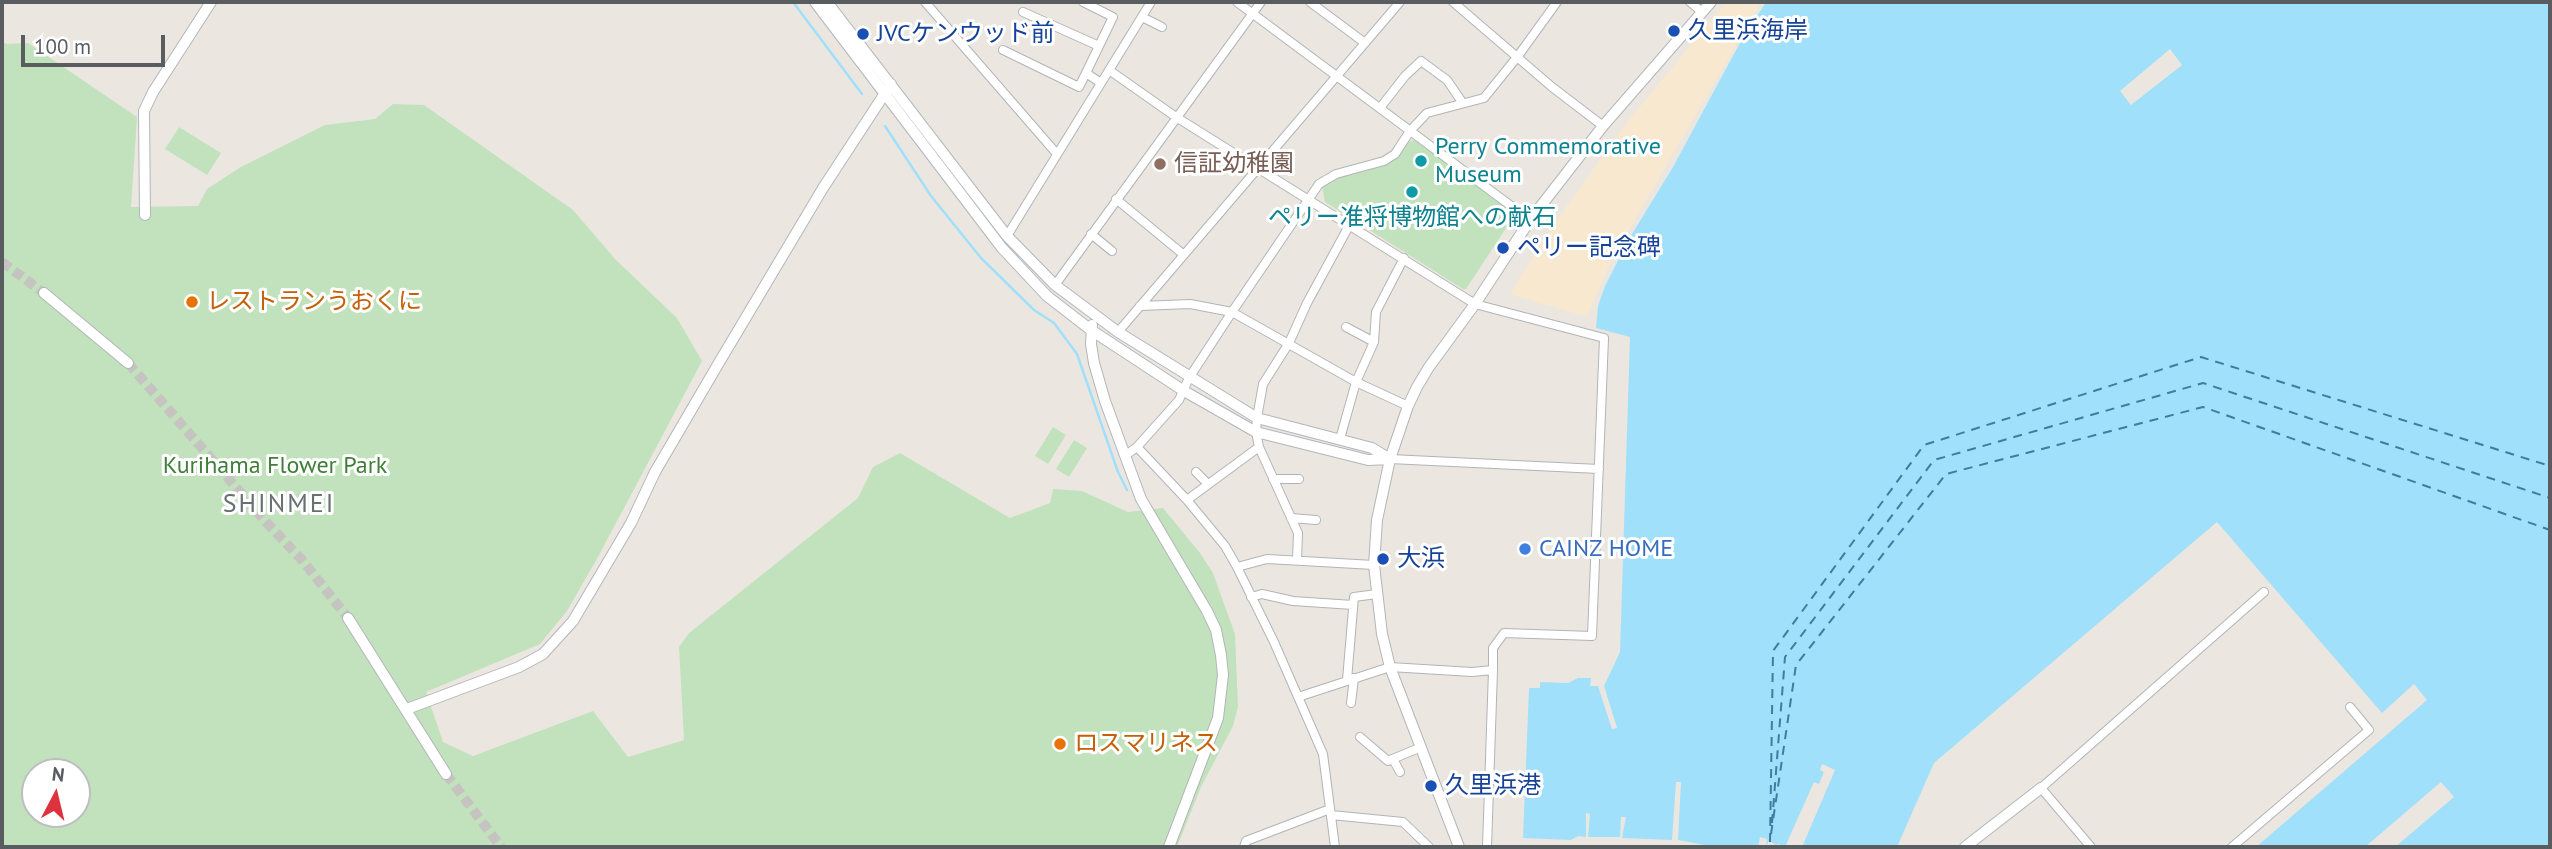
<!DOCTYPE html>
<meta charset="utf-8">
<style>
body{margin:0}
#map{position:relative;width:2552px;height:849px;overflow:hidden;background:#ebe7e0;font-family:"PT Sans",sans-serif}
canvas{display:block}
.frame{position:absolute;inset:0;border:4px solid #595d60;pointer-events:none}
.north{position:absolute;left:21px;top:758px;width:70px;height:70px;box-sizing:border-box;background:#fff;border:2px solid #bdbebf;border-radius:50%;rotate:7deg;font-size:19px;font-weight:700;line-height:28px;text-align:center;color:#595d60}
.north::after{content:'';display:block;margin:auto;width:24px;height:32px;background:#de333e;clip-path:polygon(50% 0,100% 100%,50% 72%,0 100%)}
.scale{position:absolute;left:21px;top:35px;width:144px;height:32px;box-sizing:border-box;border:4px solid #595d60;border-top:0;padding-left:9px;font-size:21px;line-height:24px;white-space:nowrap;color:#595d60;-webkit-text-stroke:5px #fff;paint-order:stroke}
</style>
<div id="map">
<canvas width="2552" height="849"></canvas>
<div class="frame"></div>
<div class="north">N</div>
<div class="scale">100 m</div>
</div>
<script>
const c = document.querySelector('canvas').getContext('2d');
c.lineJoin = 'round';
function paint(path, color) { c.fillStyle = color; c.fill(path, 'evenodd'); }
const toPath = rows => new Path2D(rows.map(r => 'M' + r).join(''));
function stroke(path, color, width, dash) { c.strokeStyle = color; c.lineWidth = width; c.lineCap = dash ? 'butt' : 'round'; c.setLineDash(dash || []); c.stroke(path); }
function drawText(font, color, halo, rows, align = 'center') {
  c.font = font + ' "PT Sans","Noto Sans JP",sans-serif'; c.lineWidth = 6; c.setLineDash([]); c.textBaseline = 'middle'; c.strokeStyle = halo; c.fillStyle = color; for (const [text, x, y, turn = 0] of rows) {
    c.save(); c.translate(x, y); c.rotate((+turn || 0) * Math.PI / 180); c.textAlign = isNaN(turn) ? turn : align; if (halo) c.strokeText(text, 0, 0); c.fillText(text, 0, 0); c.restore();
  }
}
paint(toPath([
 [2,42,7,44,28,43,137,117,131,207,198,206,207,189,241,167,325,125,375,119,393,104,424,105,573,210,616,260,677,318,702,361,598,557,567,611,540,644,426,692,443,742,473,756,593,711,628,757,684,740,679,647,689,633,858,498,873,467,900,453,1010,518,1050,503,1053,489,1082,491,1128,512,1163,508,1200,553,1213,573,1235,634,1238,707,1233,726,1201,787,1177,847,2,847],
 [35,772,77,772,77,814,35,814],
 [179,127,221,153,207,175,165,149],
 [1415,140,1513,213,1514,216,1466,289,1463,289,1325,202,1322,186,1337,177,1386,164,1398,155,1408,142],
 [1053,427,1066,435,1048,464,1035,456],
 [1074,440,1087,448,1069,477,1056,469]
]), '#c2e2bd');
paint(toPath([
 [1726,2,1761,2,1611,261,1587,317,1510,294,1554,224,1625,125]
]), '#f7e8cf');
paint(toPath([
 [1766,2,2002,2,2007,4,2016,2,2550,2,2550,847,2395,847,2454,797,2441,782,2365,847,2256,847,2427,700,2414,684,2382,713,2217,522,1934,763,1897,847,1802,847,1835,770,1822,764,1820,770,1824,772,1819,784,1814,782,1785,847,1778,844,1774,847,1775,844,1769,841,1766,846,1767,839,1760,837,1758,847,1715,847,1678,840,1681,782,1676,782,1672,840,1622,838,1626,817,1621,817,1620,837,1588,837,1590,814,1586,813,1586,837,1578,836,1571,840,1523,838,1529,688,1540,688,1540,682,1568,683,1578,678,1591,678,1590,686,1598,686,1612,729,1617,728,1604,686,1620,652,1630,337,1596,328,1598,306,1605,286,1629,239,1673,167,1741,41]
]), '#a1e0fa');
paint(toPath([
 [2170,49,2182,65,2131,105,2120,91]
]), '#ebe7e0');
stroke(toPath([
 [793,2,862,94],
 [885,126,931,196,981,258,1034,310,1054,323,1077,354,1118,472,1127,490]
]), '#a1e0fa', 2.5);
stroke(toPath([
 [1772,823,1785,657,1934,460,2203,383,2550,498],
 [1771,834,1796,665,1946,474,2203,407,2550,530],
 [1770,842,1773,651,1924,445,2201,357,2550,466]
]), '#3e7da1', 2, [9, 7]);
stroke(toPath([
 [2,262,44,293],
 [128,363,267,523,303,561,348,618],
 [446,774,501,847]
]), '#c6c4c0', 10, [10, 5]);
const street = toPath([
 [925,2,1057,154],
 [1083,2,1113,17,1086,73],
 [1237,2,1530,220],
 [1310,2,1365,43],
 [1453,2,1552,87,1603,126],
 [1690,2,1702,12],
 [1023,12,1099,46],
 [1142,17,1162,27],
 [1003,50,1079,87,1086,73,1101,83],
 [1109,70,1176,117,1475,304,1604,338,1592,636,1504,633,1493,648,1493,670],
 [1380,108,1405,76,1421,61,1447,80,1462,102],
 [1116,199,1184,255],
 [1091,234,1112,251],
 [1007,236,1151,2],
 [1055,285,1261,2],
 [1140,306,1190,304,1232,312,1356,382,1408,406],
 [1346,327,1374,342],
 [1118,332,1400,2],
 [1340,439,1356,382,1374,342,1376,312,1404,258],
 [1137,447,1179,400,1189,378,1232,312,1319,184,1336,174,1384,161,1395,154,1410,131,1427,113,1484,98,1518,56,1557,2],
 [1126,455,1137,447,1187,500,1225,546,1237,567,1274,642,1323,754,1335,847],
 [1390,459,1599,469],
 [1196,472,1208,484],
 [1273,479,1299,479],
 [1187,500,1259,447],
 [1291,518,1316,520],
 [1297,560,1298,533,1259,447,1256,432,1257,418,1263,384,1289,343,1307,303,1350,224],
 [1237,567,1267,559,1374,565],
 [1251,597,1262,594,1293,601,1353,605],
 [1347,680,1354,597,1377,594],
 [1298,697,1390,667,1472,672,1493,670,1487,847],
 [1351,703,1354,678],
 [1360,737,1388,761,1393,759,1400,772],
 [1390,760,1419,748],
 [1331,815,1403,822,1429,847],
 [1244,847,1246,841,1330,809],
 [2091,847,2041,788,2264,592],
 [2232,847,2369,730,2350,707]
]);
const secondary = toPath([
 [815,2,1002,248,1047,296,1091,330,1184,391,1256,432,1368,460,1390,459],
 [827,2,1007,236,1055,285,1118,332,1257,418,1372,448,1390,459],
 [145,215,144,111,153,92,211,2],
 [44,293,128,363],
 [1092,325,1091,344,1094,363,1105,401,1141,499,1207,611,1216,630,1221,655,1223,675,1218,718,1169,847],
 [348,618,446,774],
 [407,709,519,667,543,654,573,621,631,523,655,472,717,366,823,188,891,84],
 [1459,847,1390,667,1382,634,1374,565,1377,520,1390,459,1408,406,1417,387,1429,367,1475,304,1530,220,1603,126,1711,2],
 [1965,847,2041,788]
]);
stroke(street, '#b1b4b7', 10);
stroke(secondary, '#b2b6ba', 12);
stroke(street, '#fff', 8);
stroke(secondary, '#fff', 10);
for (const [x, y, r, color] of [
 [1674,31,7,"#1a4fb4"],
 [863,34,7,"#1a4fb4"],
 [1421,161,7,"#0f9aa8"],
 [1160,164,7,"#8d6e63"],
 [1412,192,7,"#0f9aa8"],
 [1503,248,7,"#1a4fb4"],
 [192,302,7,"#e8710a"],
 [1525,549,7,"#3f7fe0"],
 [1383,559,7,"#1a4fb4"],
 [1060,744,7,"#e8710a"],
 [1431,786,7,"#1a4fb4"]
]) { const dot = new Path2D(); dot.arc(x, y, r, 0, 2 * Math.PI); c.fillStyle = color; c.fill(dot); stroke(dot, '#fff', 2.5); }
drawText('24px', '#164399', '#fff', [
 ["久里浜海岸",1688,31],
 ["JVCケンウッド前",877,34],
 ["ペリー記念碑",1517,248],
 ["大浜",1397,559],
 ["久里浜港",1445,786]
], 'left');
drawText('24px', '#0d838f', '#fff', [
 ["Perry Commemorative",1435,147],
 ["Museum",1435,175],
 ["ペリー准将博物館への献石",1412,218,"center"]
], 'left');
drawText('24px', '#785e54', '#fff', [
 ["信証幼稚園",1174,164]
], 'left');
drawText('24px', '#c56008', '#fff', [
 ["レストランうおくに",206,302],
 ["ロスマリネス",1074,744]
], 'left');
drawText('24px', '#3f7f38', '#fff', [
 ["Kurihama Flower Park",275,466]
]);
drawText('24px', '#366cbe', '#fff', [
 ["CAINZ HOME",1539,549]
], 'left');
c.letterSpacing = '2px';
drawText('26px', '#6a6f72', '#fff', [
 ["SHINMEI",279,505]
]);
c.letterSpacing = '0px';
</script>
